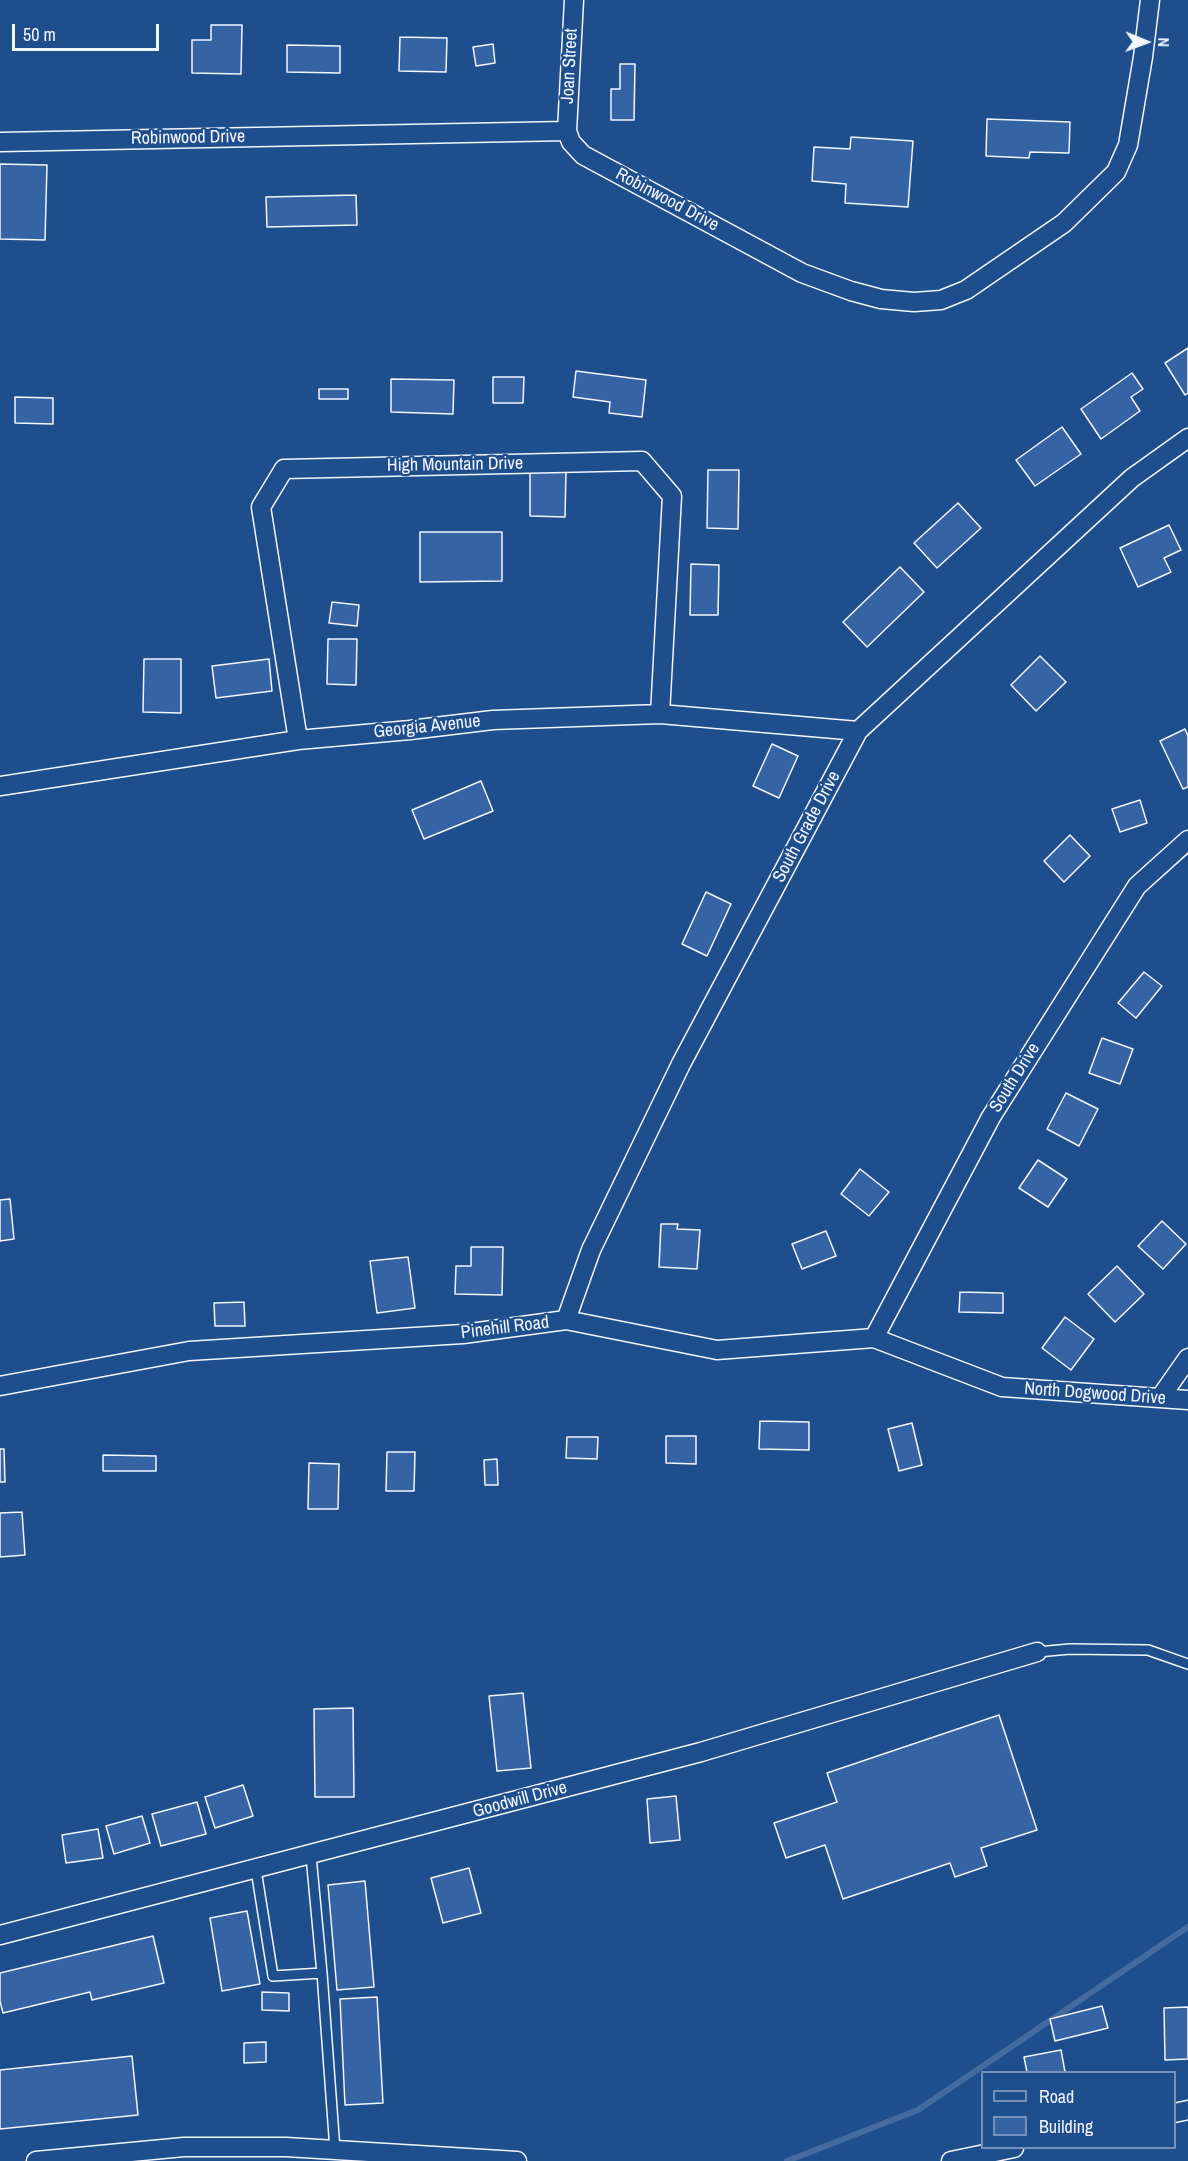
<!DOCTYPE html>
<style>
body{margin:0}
#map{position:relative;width:1188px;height:2161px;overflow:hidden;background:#1f4e8c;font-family:"Archivo Narrow",sans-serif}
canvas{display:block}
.legend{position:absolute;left:981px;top:2071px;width:195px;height:78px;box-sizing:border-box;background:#1f4e8c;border:2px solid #7391ba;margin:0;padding:8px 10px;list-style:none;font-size:18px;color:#f2f6ff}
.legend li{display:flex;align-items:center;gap:12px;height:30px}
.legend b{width:30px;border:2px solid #7391ba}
.north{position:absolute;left:1116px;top:12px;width:60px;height:60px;-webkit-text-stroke:4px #1f4e8c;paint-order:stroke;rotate:91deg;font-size:16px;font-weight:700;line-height:24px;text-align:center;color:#f2f6ff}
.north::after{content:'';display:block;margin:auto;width:21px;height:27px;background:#f2f6ff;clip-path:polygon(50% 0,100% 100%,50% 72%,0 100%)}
.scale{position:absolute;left:12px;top:24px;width:147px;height:27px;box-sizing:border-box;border:3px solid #f2f6ff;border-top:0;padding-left:8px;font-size:18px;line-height:21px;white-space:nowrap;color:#f2f6ff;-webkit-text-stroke:4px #1f4e8c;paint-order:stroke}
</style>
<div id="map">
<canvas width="1188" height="2161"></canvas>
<ul class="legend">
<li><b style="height:8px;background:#1f4e8c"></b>Road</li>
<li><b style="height:16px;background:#3563a3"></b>Building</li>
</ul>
<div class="north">N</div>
<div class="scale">50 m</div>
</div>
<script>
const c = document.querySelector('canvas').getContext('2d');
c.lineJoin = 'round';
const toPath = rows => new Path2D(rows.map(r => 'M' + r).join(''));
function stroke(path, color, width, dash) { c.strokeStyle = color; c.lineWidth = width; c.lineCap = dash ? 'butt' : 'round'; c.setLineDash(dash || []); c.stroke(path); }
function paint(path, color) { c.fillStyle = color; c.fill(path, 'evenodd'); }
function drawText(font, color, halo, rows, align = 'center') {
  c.font = font + ' "Archivo Narrow",sans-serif'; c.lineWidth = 4.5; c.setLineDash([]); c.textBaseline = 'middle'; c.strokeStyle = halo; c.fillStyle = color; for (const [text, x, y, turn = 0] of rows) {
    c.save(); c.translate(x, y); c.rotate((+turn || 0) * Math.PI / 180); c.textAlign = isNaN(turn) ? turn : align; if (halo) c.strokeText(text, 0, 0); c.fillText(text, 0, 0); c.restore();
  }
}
stroke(toPath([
 [787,2161,918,2110,1188,1927]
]), '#446ba0', 6);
const building = toPath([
 [211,25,242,25,241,74,192,73,192,40,211,40,211,25],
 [400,37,447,38,446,72,399,71,400,37],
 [493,44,495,63,476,66,473,47,493,44],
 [287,45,340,46,340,73,287,72,287,45],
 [620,64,635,64,634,120,611,120,611,89,620,89,620,64],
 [987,119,1070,122,1069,153,1030,152,1029,158,986,156,987,119],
 [851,137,913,141,908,207,845,203,846,184,812,181,814,147,850,149,851,137],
 [0,164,47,165,45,240,0,239,0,164],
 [356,195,357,225,267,227,266,197,356,195],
 [1188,348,1188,393,1185,395,1165,363,1188,348],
 [576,371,646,380,642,417,609,413,610,402,573,397,576,371],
 [1132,373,1143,389,1131,397,1140,411,1101,439,1081,409,1132,373],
 [493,377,524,377,523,403,493,403,493,377],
 [391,379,454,380,453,414,391,412,391,379],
 [319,389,348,389,348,399,319,399,319,389],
 [15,397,53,398,53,424,15,423,15,397],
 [1062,427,1081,454,1035,486,1016,460,1062,427],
 [708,470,739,470,738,529,707,528,708,470],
 [530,471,566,472,565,517,530,516,530,471],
 [958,503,981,528,937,568,914,543,958,503],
 [1169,525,1181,550,1164,558,1171,572,1138,587,1120,548,1169,525],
 [420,532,502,532,502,581,420,582,420,532],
 [691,564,719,565,718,615,690,615,691,564],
 [900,567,924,592,867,647,843,622,900,567],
 [332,602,359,605,357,626,329,623,332,602],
 [328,639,357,639,356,685,327,684,328,639],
 [1040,656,1066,682,1036,711,1011,685,1040,656],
 [144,659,181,659,181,713,143,712,144,659],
 [269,659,272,691,216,698,212,666,269,659],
 [1185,729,1188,736,1188,787,1183,789,1160,741,1185,729],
 [772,744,798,756,779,798,753,786,772,744],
 [481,781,493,811,424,839,412,810,481,781],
 [1140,800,1147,823,1120,832,1112,809,1140,800],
 [1070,835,1090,856,1064,882,1044,861,1070,835],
 [706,892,731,904,707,956,682,944,706,892],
 [1144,972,1162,986,1136,1018,1118,1003,1144,972],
 [1102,1038,1133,1049,1120,1084,1089,1073,1102,1038],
 [1066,1093,1098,1109,1079,1146,1047,1129,1066,1093],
 [1038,1160,1067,1179,1048,1207,1019,1188,1038,1160],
 [860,1169,889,1192,869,1216,841,1194,860,1169],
 [10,1199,14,1239,0,1241,0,1200,10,1199],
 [1162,1221,1186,1244,1163,1269,1138,1246,1162,1221],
 [661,1224,678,1224,677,1229,700,1230,697,1269,659,1267,661,1224],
 [826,1231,836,1256,802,1269,792,1244,826,1231],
 [471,1247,503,1247,502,1295,455,1294,456,1266,471,1266,471,1247],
 [408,1257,415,1308,377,1313,370,1261,408,1257],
 [1117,1266,1144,1294,1115,1322,1088,1294,1117,1266],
 [960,1292,1003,1293,1003,1313,959,1312,960,1292],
 [244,1302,245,1326,215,1326,214,1303,244,1302],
 [1065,1317,1094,1339,1071,1370,1042,1348,1065,1317],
 [760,1421,809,1422,809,1450,759,1449,760,1421],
 [912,1423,922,1465,899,1471,888,1429,912,1423],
 [666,1436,696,1436,696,1464,666,1463,666,1436],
 [567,1437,598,1437,597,1459,566,1458,567,1437],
 [0,1449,4,1449,5,1482,0,1482,0,1449],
 [387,1452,415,1452,414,1491,386,1491,387,1452],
 [103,1455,156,1456,156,1471,103,1471,103,1455],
 [497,1459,498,1485,485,1485,484,1460,497,1459],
 [309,1463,339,1464,338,1509,308,1509,309,1463],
 [22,1512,25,1555,0,1557,0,1513,22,1512],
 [523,1693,531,1768,497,1771,489,1696,523,1693],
 [353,1708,354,1797,315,1797,314,1709,353,1708],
 [999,1715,1037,1830,981,1848,987,1866,955,1877,950,1863,843,1899,825,1845,786,1858,774,1823,837,1802,827,1773,999,1715],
 [243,1785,253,1816,215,1828,205,1797,243,1785],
 [676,1796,680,1840,650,1843,647,1799,676,1796],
 [197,1802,206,1834,161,1846,152,1814,197,1802],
 [142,1816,150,1843,114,1854,106,1826,142,1816],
 [98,1829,103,1858,66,1863,62,1835,98,1829],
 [469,1868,481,1913,443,1923,431,1878,469,1868],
 [365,1881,374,1987,337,1990,328,1885,365,1881],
 [247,1911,260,1984,222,1991,210,1918,247,1911],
 [153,1936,164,1983,92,2000,90,1992,3,2013,0,2001,0,1973,153,1936],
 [262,1992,289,1993,289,2011,262,2010,262,1992],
 [377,1997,383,2103,345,2105,340,1999,377,1997],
 [1102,2006,1108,2028,1055,2041,1050,2019,1102,2006],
 [1188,2007,1188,2059,1165,2060,1164,2008,1188,2007],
 [266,2042,266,2062,244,2063,244,2043,266,2042],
 [1061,2050,1065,2072,1027,2072,1024,2057,1061,2050],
 [132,2056,138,2115,0,2129,0,2070,132,2056]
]);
paint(building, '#3563a3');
stroke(building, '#f2f6ff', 1.5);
const lane = toPath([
 [1037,1652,1070,1649,1148,1650,1188,1664],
 [256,1870,273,1976,322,1973,311,1856],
 [322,1973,335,2150]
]);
const street = toPath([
 [567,131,574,0],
 [0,142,567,131,571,142,583,155,802,273,851,291,881,299,914,302,941,300,966,290,1064,223,1116,172,1128,145,1143,57,1150,0],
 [298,740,261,507,284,469,642,461,672,496,660,714],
 [0,786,298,740,410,730,493,720,660,714,858,731],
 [566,1320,591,1250,681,1064,858,731,1132,478,1188,438],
 [874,1338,991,1117,1137,886,1188,840],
 [0,1386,189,1351,463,1334,566,1320,717,1350,874,1338,1002,1387,1188,1400],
 [1160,1398,1188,1358],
 [0,1935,701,1752,1037,1652],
 [1174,2113,1188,2110],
 [36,2161,184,2147,286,2147,517,2161],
 [951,2161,1014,2148]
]);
stroke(lane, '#f2f6ff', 12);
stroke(street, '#f2f6ff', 21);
stroke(lane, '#1f4e8c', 9);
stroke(street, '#1f4e8c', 18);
drawText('18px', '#f2f6ff', '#1f4e8c', [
 ["Joan Street",570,66,-87],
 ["Robinwood Drive",188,138,-1],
 ["Robinwood Drive",667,200,28],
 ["High Mountain Drive",455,465,-1],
 ["Georgia Avenue",427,727,-6],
 ["South Grade Drive",807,827,-62],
 ["South Drive",1015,1078,-58],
 ["Pinehill Road",505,1328,-7],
 ["North Dogwood Drive",1095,1394,4],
 ["Goodwill Drive",520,1800,-15]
]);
</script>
